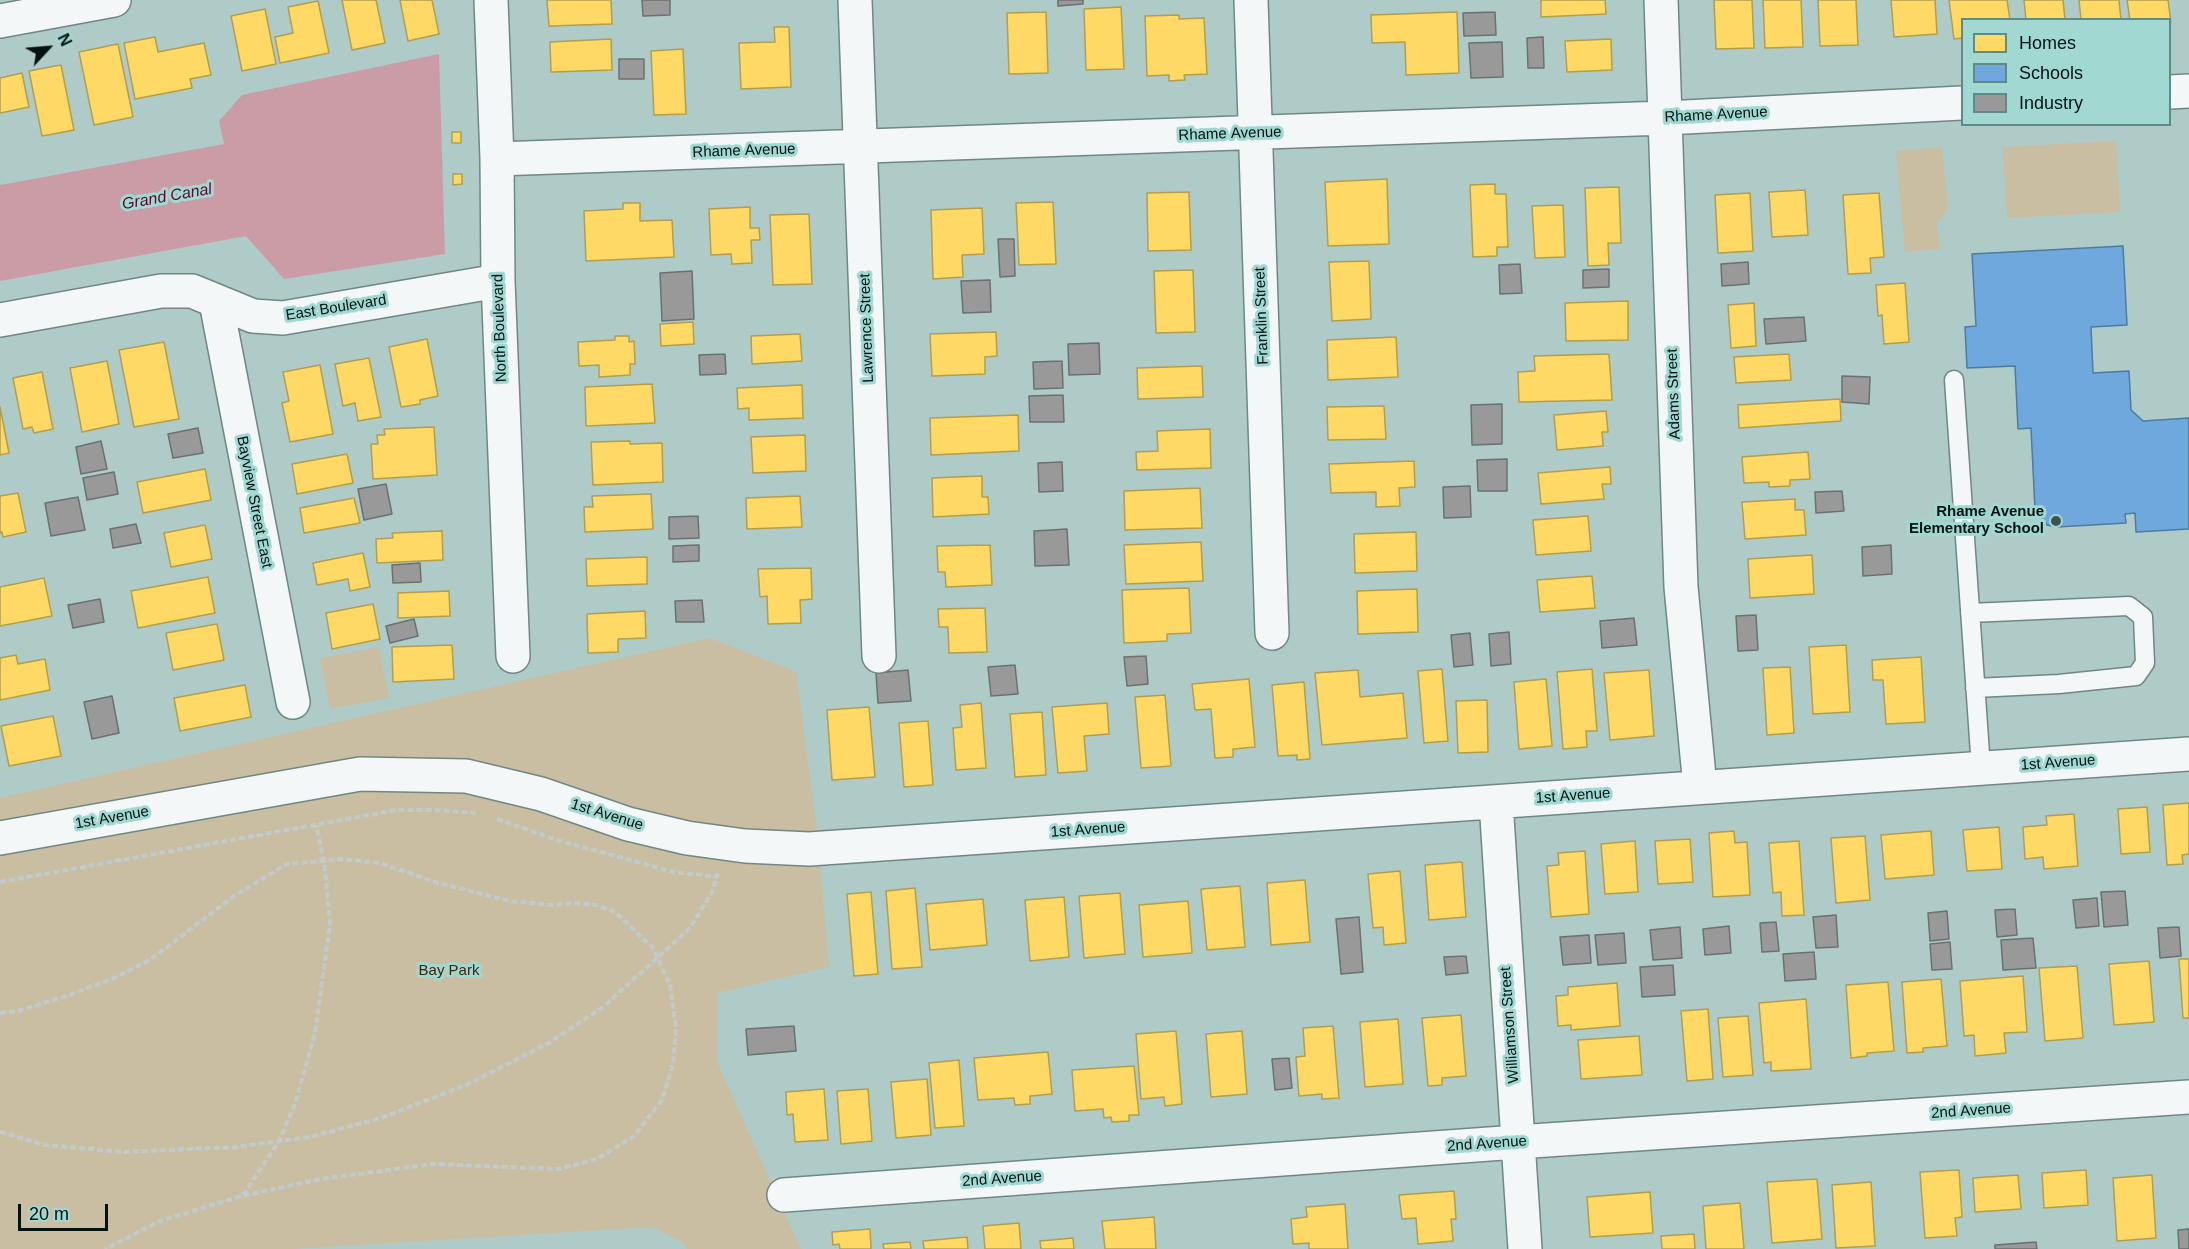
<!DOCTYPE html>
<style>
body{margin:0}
#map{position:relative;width:2189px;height:1249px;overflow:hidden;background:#aecbc8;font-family:Arial,sans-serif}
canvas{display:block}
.legend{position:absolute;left:1961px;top:18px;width:210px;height:108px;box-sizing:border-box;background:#a1d8d2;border:2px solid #618985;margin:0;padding:8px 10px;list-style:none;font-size:18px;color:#001311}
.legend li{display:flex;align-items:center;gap:12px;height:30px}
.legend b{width:30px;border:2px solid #618985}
.north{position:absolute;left:18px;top:18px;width:60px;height:60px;-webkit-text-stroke:4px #a1d8d2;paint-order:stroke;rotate:64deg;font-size:16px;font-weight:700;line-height:24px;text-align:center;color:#001311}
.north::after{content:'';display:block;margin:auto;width:21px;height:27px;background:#001311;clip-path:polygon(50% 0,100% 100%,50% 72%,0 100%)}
.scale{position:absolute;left:18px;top:1204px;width:90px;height:27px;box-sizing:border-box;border:3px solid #001311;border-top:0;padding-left:8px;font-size:18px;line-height:21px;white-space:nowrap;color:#001311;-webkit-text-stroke:4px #a1d8d2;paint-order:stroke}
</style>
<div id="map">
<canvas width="2189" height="1249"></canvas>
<ul class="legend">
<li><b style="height:16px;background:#ffd966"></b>Homes</li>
<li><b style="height:16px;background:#6fa8dc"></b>Schools</li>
<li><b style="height:16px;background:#999"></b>Industry</li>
</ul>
<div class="north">N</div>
<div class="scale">20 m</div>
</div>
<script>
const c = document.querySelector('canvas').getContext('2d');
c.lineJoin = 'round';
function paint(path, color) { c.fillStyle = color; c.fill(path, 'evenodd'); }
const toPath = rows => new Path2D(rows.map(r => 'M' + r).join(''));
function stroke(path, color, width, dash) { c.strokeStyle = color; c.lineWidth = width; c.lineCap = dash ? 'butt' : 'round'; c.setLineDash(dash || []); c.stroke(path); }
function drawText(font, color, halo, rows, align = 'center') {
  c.font = font + ' Arial,sans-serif'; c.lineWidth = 6; c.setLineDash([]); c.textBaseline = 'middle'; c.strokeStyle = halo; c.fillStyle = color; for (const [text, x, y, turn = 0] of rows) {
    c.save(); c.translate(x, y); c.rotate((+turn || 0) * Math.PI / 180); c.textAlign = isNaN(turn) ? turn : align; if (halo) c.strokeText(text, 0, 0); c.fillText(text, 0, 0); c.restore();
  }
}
paint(toPath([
 [2116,141,2120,212,2007,218,2003,147],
 [1942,147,1948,209,1937,223,1940,249,1905,252,1896,151],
 [710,638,796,672,818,837,829,967,717,993,718,1064,801,1249,687,1249,682,1242,652,1227,292,1249,0,1249,0,798],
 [379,647,389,698,330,709,320,658]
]), '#cabea2');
paint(toPath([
 [439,54,445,254,284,279,246,236,0,281,0,185,224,144,219,121,242,95]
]), '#ca9da6');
const homes = toPath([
 [342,0,376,0,385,43,352,50,342,0],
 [400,0,432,0,439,34,408,41,400,0],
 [547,0,611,0,612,24,549,26,547,0],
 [1541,0,1605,0,1606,14,1541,17,1541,0],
 [1714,0,1752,0,1754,48,1716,49,1714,0],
 [1763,0,1801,0,1803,47,1765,48,1763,0],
 [1818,0,1856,0,1858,45,1820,46,1818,0],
 [1891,0,1935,0,1937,34,1894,37,1891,0],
 [1949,0,2007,0,2010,20,1962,20,1962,38,1954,39,1949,0],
 [2024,0,2063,0,2065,20,2026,20,2024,0],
 [2079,0,2119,0,2121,20,2081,20,2079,0],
 [2127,0,2168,0,2171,23,2170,20,2130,20,2127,0],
 [318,1,329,53,280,63,275,37,293,33,288,7,318,1],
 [1121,7,1124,69,1086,70,1084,9,1121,7],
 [265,9,276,64,242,71,231,16,265,9],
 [1046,12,1048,73,1009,74,1007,13,1046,12],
 [1457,12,1459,73,1406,75,1405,42,1372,43,1371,15,1457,12],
 [1179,15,1179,19,1204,18,1207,74,1184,75,1185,80,1169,81,1169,75,1147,76,1145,16,1179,15],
 [774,27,789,27,791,87,741,89,739,43,775,42,774,27],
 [155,37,158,52,204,43,211,75,190,79,192,88,135,99,124,43,155,37],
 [611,39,612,70,551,72,550,42,611,39],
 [1611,39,1612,70,1567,72,1565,41,1611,39],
 [118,44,133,117,94,125,79,52,118,44],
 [683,49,686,114,654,115,651,51,683,49],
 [61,65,74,130,42,136,29,71,61,65],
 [22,73,29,107,0,113,0,78,22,73],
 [452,132,461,132,461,143,452,143,452,132],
 [453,174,462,174,462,184,453,185,453,174],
 [1387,179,1389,244,1328,246,1325,182,1387,179],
 [1495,184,1495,194,1506,194,1508,247,1497,247,1497,256,1473,257,1470,185,1495,184],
 [1619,187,1621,243,1608,243,1609,265,1588,266,1585,188,1619,187],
 [1805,190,1808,235,1772,237,1769,192,1805,190],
 [1189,192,1191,250,1148,251,1147,193,1189,192],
 [1750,193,1753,251,1718,253,1715,195,1750,193],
 [1879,193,1884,257,1870,258,1871,273,1848,274,1843,195,1879,193],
 [1053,202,1056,264,1019,265,1016,203,1053,202],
 [623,203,640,203,640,221,672,220,674,257,586,261,584,211,623,209,623,203],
 [1563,205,1565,257,1535,258,1532,206,1563,205],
 [750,207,750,228,759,228,760,240,751,240,752,263,732,264,731,254,711,255,709,209,750,207],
 [982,208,984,254,962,255,963,277,933,279,931,210,982,208],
 [809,214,812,284,773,285,770,215,809,214],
 [1369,261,1371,319,1332,321,1329,262,1369,261],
 [1193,270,1195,332,1156,333,1154,271,1193,270],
 [1905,283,1909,342,1884,344,1882,315,1878,316,1876,285,1905,283],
 [1628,301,1628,340,1566,341,1565,303,1628,301],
 [1754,303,1756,346,1731,348,1728,305,1754,303],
 [693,322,694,344,661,346,660,324,693,322],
 [996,332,997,356,985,357,985,374,932,376,930,334,996,332],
 [800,334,802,361,752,364,751,336,800,334],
 [615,336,629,336,629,342,634,341,635,364,630,364,630,375,599,377,599,365,579,366,578,342,615,340,615,336],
 [1396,337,1398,377,1328,380,1327,340,1396,337],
 [427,339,438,396,420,400,420,404,401,407,389,347,427,339],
 [164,342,179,419,134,427,119,350,164,342],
 [1609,354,1612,400,1519,402,1518,372,1535,371,1534,356,1609,354],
 [1789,354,1791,380,1736,383,1734,357,1789,354],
 [369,358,381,417,358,421,355,403,343,406,335,364,369,358],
 [107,361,119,424,82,432,70,368,107,361],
 [320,365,333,434,290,442,282,403,289,401,283,372,320,365],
 [1202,366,1203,397,1138,399,1137,368,1202,366],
 [42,372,53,429,34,433,32,427,23,429,13,378,42,372],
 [652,384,655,423,586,426,585,387,652,384],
 [802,385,803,418,749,420,749,408,738,409,737,388,802,385],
 [1840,399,1841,421,1739,428,1738,405,1840,399],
 [1384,406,1386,439,1328,440,1327,407,1384,406],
 [0,407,9,453,0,455,0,407],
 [1606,411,1608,432,1602,432,1603,446,1557,450,1554,415,1606,411],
 [1018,415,1019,451,931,455,930,418,1018,415],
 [434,427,437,475,373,479,371,444,378,444,377,435,385,435,384,429,434,427],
 [1210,429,1211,468,1137,470,1136,452,1158,451,1157,431,1210,429],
 [805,435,806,471,753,473,751,437,805,435],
 [630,441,630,444,662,443,663,482,593,485,591,442,630,441],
 [1808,452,1810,479,1790,480,1790,486,1769,487,1769,482,1744,483,1742,457,1808,452],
 [347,454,353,483,297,494,292,464,347,454],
 [1414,461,1415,487,1399,488,1400,506,1376,507,1376,492,1331,493,1329,464,1414,461],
 [1610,467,1611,484,1602,484,1604,499,1541,504,1538,473,1610,467],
 [205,469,211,500,143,513,137,482,205,469],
 [982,476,982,497,988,497,989,514,933,517,932,478,982,476],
 [1200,488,1202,528,1125,530,1124,491,1200,488],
 [18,493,26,532,3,537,2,532,0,533,0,496,18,493],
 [651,494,653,529,585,532,584,507,593,507,592,496,651,494],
 [800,496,802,527,747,529,746,498,800,496],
 [354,498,360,523,304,533,300,508,354,498],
 [1795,499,1795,510,1804,510,1806,535,1745,539,1742,502,1795,499],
 [1588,516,1591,551,1536,555,1533,520,1588,516],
 [205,525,212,559,171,567,164,533,205,525],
 [442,531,443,560,377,563,376,539,393,538,392,533,442,531],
 [1416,532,1417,571,1355,573,1354,534,1416,532],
 [1201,542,1203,581,1126,584,1124,545,1201,542],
 [990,545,992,585,946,587,945,572,938,572,937,546,990,545],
 [363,553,370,587,350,591,348,579,317,585,313,563,363,553],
 [1812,555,1814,594,1750,598,1748,559,1812,555],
 [647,557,647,584,587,586,586,559,647,557],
 [811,568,812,599,800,600,801,623,768,624,767,596,760,597,758,569,811,568],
 [1592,576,1595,608,1540,612,1537,580,1592,576],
 [208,577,215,613,138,628,131,591,208,577],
 [44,578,52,616,0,626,0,587,44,578],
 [1189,588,1191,633,1167,634,1167,641,1124,643,1122,590,1189,588],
 [1417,589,1418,632,1358,634,1357,591,1417,589],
 [449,591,450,616,398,618,398,593,449,591],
 [373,604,380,639,332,649,326,613,373,604],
 [985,608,987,652,949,653,948,627,939,627,938,609,985,608],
 [645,611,646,638,618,639,618,652,588,653,587,614,645,611],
 [217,624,224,660,173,670,166,633,217,624],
 [452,645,454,679,393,682,392,647,452,645],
 [1846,645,1850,712,1813,714,1809,647,1846,645],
 [16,655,18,664,45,659,50,690,0,700,0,658,16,655],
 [1921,657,1925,722,1886,724,1883,680,1873,680,1872,660,1921,657],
 [1790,667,1794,733,1767,735,1763,668,1790,667],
 [1442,669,1448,741,1424,743,1418,671,1442,669],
 [1592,669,1597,731,1586,731,1587,747,1563,749,1557,672,1592,669],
 [1358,670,1360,697,1403,693,1407,738,1322,745,1315,673,1358,670],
 [1649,670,1654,736,1610,740,1604,673,1649,670],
 [1249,679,1255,747,1233,749,1233,757,1215,758,1211,709,1195,710,1192,684,1249,679],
 [1546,679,1552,746,1519,749,1514,682,1546,679],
 [1304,682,1310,759,1297,760,1297,755,1278,756,1272,685,1304,682],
 [245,685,251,717,180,731,174,698,245,685],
 [1165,695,1171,766,1141,768,1135,697,1165,695],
 [1487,700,1488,752,1458,753,1456,701,1487,700],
 [981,703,986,768,956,770,953,728,962,727,960,705,981,703],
 [1107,703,1109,734,1084,736,1087,771,1058,773,1052,707,1107,703],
 [869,707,875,777,832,780,827,710,869,707],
 [1042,712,1046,775,1015,777,1010,714,1042,712],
 [53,716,61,756,9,766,1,726,53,716],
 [928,721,933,785,904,787,899,723,928,721],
 [2189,803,2189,854,2182,855,2183,864,2167,865,2163,805,2189,803],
 [2147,807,2150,852,2121,854,2118,809,2147,807],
 [2074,814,2078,866,2044,869,2043,857,2025,859,2023,827,2047,825,2046,816,2074,814],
 [1999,827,2002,869,1967,871,1963,830,1999,827],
 [1734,831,1735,843,1747,842,1750,895,1713,897,1709,833,1734,831],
 [1931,831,1934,875,1885,879,1881,835,1931,831],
 [1865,836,1870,900,1836,903,1831,838,1865,836],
 [1690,839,1693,882,1658,884,1655,841,1690,839],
 [1635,841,1638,892,1605,894,1601,844,1635,841],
 [1799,841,1804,915,1782,916,1781,892,1773,893,1769,843,1799,841],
 [1585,851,1589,914,1551,917,1547,866,1559,865,1558,853,1585,851],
 [1462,862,1466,917,1429,920,1425,865,1462,862],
 [1400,871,1406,943,1384,945,1383,927,1373,928,1368,874,1400,871],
 [1305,880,1310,942,1271,945,1267,883,1305,880],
 [1240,886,1245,947,1207,950,1201,889,1240,886],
 [915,888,922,967,892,969,886,891,915,888],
 [871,892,878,974,854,976,847,894,871,892],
 [1120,893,1125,954,1084,958,1079,896,1120,893],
 [1064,897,1069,957,1030,961,1025,900,1064,897],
 [983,899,987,945,930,950,926,904,983,899],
 [1188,901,1192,953,1143,957,1139,905,1188,901],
 [2179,959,2189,959,2189,1018,2183,1018,2179,959],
 [2149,961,2154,1022,2114,1025,2109,964,2149,961],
 [2077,966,2083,1038,2045,1041,2039,968,2077,966],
 [2023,976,2027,1032,2004,1033,2006,1053,1975,1056,1974,1035,1964,1036,1960,981,2023,976],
 [1941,979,1947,1046,1923,1048,1923,1052,1907,1053,1902,982,1941,979],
 [1888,982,1894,1051,1867,1053,1867,1056,1851,1058,1846,985,1888,982],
 [1617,983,1620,1026,1571,1030,1571,1025,1558,1026,1556,996,1568,995,1568,987,1617,983],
 [1806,999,1811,1069,1771,1071,1771,1062,1764,1063,1759,1003,1806,999],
 [1708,1009,1713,1079,1687,1081,1681,1011,1708,1009],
 [1461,1015,1466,1076,1442,1078,1442,1085,1428,1086,1422,1018,1461,1015],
 [1748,1016,1753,1075,1723,1077,1718,1018,1748,1016],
 [1398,1019,1403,1084,1365,1087,1360,1022,1398,1019],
 [1333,1026,1339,1098,1322,1099,1322,1094,1299,1096,1296,1057,1305,1056,1303,1028,1333,1026],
 [1176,1031,1182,1104,1165,1106,1164,1097,1141,1099,1136,1034,1176,1031],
 [1242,1031,1247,1094,1211,1097,1206,1034,1242,1031],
 [1639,1036,1642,1075,1581,1079,1578,1040,1639,1036],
 [1048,1052,1052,1094,1030,1096,1030,1104,1015,1105,1014,1098,978,1100,974,1058,1048,1052],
 [959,1060,964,1126,935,1128,929,1063,959,1060],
 [1134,1066,1139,1115,1129,1115,1129,1121,1112,1122,1111,1117,1104,1118,1103,1109,1075,1111,1072,1070,1134,1066],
 [927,1079,931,1135,896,1138,891,1082,927,1079],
 [824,1089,828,1140,795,1142,793,1114,787,1115,786,1092,824,1089],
 [868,1089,872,1141,841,1144,837,1091,868,1089],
 [1959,1170,1962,1217,1955,1218,1957,1236,1925,1238,1920,1172,1959,1170],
 [2086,1170,2088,1205,2044,1208,2042,1173,2086,1170],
 [2018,1175,2021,1209,1975,1212,1973,1178,2018,1175],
 [2152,1175,2156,1238,2117,1241,2113,1178,2152,1175],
 [1817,1179,1822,1239,1772,1243,1767,1182,1817,1179],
 [1871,1182,1875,1246,1836,1248,1832,1185,1871,1182],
 [1454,1191,1456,1219,1451,1219,1453,1241,1418,1244,1416,1218,1402,1219,1399,1195,1454,1191],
 [1650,1192,1653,1233,1590,1237,1587,1197,1650,1192],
 [1740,1203,1744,1249,1706,1249,1703,1206,1740,1203],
 [1345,1204,1348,1249,1309,1249,1309,1243,1293,1244,1291,1219,1307,1217,1306,1207,1345,1204],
 [1154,1217,1156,1249,1105,1249,1102,1221,1154,1217],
 [1019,1223,1021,1249,985,1249,983,1226,1019,1223],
 [870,1229,871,1249,840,1249,839,1244,833,1245,832,1232,870,1229],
 [1694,1234,1695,1249,1662,1249,1661,1236,1694,1234],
 [967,1237,968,1249,924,1249,923,1241,967,1237],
 [1073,1238,1074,1249,1041,1249,1040,1241,1073,1238],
 [910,1242,911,1249,884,1249,883,1244,910,1242]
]);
paint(homes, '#ffd966');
stroke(homes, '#b29e4c', 1.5);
const schools = toPath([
 [2123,246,2127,325,2091,327,2093,373,2129,371,2131,410,2143,421,2189,418,2189,529,2136,532,2135,513,2125,514,2126,523,2057,527,2047,525,2035,509,2031,428,2018,429,2015,366,1967,368,1965,327,1976,326,1972,254,2123,246]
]);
paint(schools, '#6fa8dc');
stroke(schools, '#4e7b9f', 1.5);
const industry = toPath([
 [642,0,670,0,670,15,643,16,642,0],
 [1058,0,1083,0,1083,4,1058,6,1058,0],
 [1495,12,1496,35,1464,36,1463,13,1495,12],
 [1543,37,1544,68,1528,68,1527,38,1543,37],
 [1502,42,1503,77,1471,78,1469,43,1502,42],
 [619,59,644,59,644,79,619,79,619,59],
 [998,239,1014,239,1015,276,1000,277,998,239],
 [1748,262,1749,284,1722,286,1721,264,1748,262],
 [1520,264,1522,293,1500,294,1499,265,1520,264],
 [1609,269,1609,287,1583,288,1583,270,1609,269],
 [692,271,694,319,662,321,660,273,692,271],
 [990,280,991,312,963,313,961,281,990,280],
 [1804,317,1806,341,1766,344,1764,319,1804,317],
 [1099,343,1100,374,1069,375,1068,344,1099,343],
 [725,354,726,374,700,375,699,355,725,354],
 [1062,361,1063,388,1034,389,1033,362,1062,361],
 [1842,376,1870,377,1869,404,1842,402,1842,376],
 [1063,395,1064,422,1030,422,1029,396,1063,395],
 [1502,404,1502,444,1472,445,1471,405,1502,404],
 [198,428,203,453,173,458,168,434,198,428],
 [101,441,107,469,81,474,76,447,101,441],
 [1507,459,1507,491,1478,491,1477,460,1507,459],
 [1062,462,1063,491,1039,492,1038,463,1062,462],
 [114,472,118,494,87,500,83,478,114,472],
 [386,484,392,514,364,520,358,489,386,484],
 [1470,486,1471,517,1444,518,1443,487,1470,486],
 [1842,491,1844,511,1816,513,1815,492,1842,491],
 [78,497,85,530,51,536,45,503,78,497],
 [698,516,699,538,669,539,669,517,698,516],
 [136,524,141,543,113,548,110,529,136,524],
 [1067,529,1069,565,1035,566,1034,531,1067,529],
 [699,545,699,561,673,562,673,546,699,545],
 [1891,545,1892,574,1863,576,1862,547,1891,545],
 [420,563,421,582,393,583,392,565,420,563],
 [100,599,104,622,73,628,68,605,100,599],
 [702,600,704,622,676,622,675,601,702,600],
 [1756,615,1758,650,1738,651,1736,616,1756,615],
 [1634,618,1637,645,1602,648,1600,621,1634,618],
 [414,619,418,636,390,643,386,626,414,619],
 [1509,632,1511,664,1491,666,1489,634,1509,632],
 [1470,633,1473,665,1454,667,1451,635,1470,633],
 [1146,656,1148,684,1127,686,1124,657,1146,656],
 [1015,665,1018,694,991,696,988,667,1015,665],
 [908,670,911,701,878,703,876,673,908,670],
 [112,696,119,733,92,739,84,702,112,696],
 [2125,891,2128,925,2104,927,2101,892,2125,891],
 [2097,898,2099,926,2076,928,2073,900,2097,898],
 [2015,909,2017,935,1997,937,1995,910,2015,909],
 [1947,911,1949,939,1930,941,1928,913,1947,911],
 [1836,915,1838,947,1816,948,1813,917,1836,915],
 [1359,917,1363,972,1341,974,1336,919,1359,917],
 [1776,922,1779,951,1762,952,1760,923,1776,922],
 [1729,926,1731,953,1705,955,1703,929,1729,926],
 [1680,927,1682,958,1653,960,1650,930,1680,927],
 [2179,927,2181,956,2160,958,2158,928,2179,927],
 [1624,933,1626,963,1598,965,1595,935,1624,933],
 [1589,935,1591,963,1563,965,1560,937,1589,935],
 [2033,938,2036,968,2003,970,2001,940,2033,938],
 [1950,942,1952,969,1932,970,1930,944,1950,942],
 [1814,952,1816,979,1785,981,1783,954,1814,952],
 [1466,956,1468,973,1446,975,1444,957,1466,956],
 [1673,965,1675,995,1642,997,1640,967,1673,965],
 [794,1026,796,1051,748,1055,746,1029,794,1026],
 [1289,1058,1292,1088,1275,1090,1272,1059,1289,1058],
 [2189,1229,2189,1249,2179,1249,2178,1230,2189,1229],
 [2036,1242,2037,1249,1995,1249,1995,1245,2036,1242]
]);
paint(industry, '#999');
stroke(industry, '#6b7170', 1.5);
const lane = toPath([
 [1954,380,1981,768],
 [1970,613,2129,606,2143,617,2145,663,2136,676,2059,684,1975,688]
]);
const street = toPath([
 [491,0,497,159,498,281,513,656],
 [855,0,879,656],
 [1251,0,1272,633],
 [1661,0,1681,587,1700,787],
 [0,21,114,0],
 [2170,92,2189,91],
 [497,159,1665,118,1962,103],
 [216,302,293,702],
 [0,320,161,291,192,291,253,316,283,318,498,281],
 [1496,802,1525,1249],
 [0,838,360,774,466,776,541,794,628,824,687,838,745,846,809,849,2189,754],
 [784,1195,1517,1142,2189,1097]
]);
stroke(lane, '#708785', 21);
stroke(street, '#708785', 36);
stroke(toPath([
 [497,819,557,840,674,872,718,877],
 [0,882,397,810,435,810,476,813],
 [0,1013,18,1011,69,995,112,979,150,960,234,896,287,864,341,859,380,863,438,883,510,901,551,905,576,903,596,905,615,912,653,948,670,985,676,1029,673,1064,662,1100,634,1136,597,1159,559,1169,432,1164,321,1179,242,1196,160,1221,105,1249],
 [0,1132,45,1145,124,1152,235,1147,310,1137,381,1118,464,1086,547,1044,603,1007,690,928,712,892,718,873],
 [243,1195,279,1141,295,1104,315,1033,330,924,324,861,316,825]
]), '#c2cbca', 4, [6, 3]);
stroke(lane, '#f3f7f7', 18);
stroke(street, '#f3f7f7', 33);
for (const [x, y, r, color] of [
 [2056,521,6,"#3d5351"]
]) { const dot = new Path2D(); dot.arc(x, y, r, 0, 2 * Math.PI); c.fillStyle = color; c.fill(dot); stroke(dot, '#a1d8d2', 2); }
drawText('15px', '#001311', '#a1d8d2', [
 ["Rhame Avenue",1716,115,-3],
 ["Rhame Avenue",1230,134,-2],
 ["Rhame Avenue",744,151,-2],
 ["East Boulevard",336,308,-9],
 ["Franklin Street",1262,316,-92],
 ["North Boulevard",500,328,-92],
 ["Lawrence Street",867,328,-92],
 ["Adams Street",1674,394,-92],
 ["Bayview Street East",254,502,79],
 ["1st Avenue",2058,763,-4],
 ["1st Avenue",1573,796,-4],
 ["1st Avenue",607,815,17],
 ["1st Avenue",112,818,-10],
 ["1st Avenue",1088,830,-4],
 ["Williamson Street",1510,1025,-94],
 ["2nd Avenue",1971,1111,-4],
 ["2nd Avenue",1487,1144,-4],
 ["2nd Avenue",1002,1179,-4]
]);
drawText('bold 15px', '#001311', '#a1d8d2', [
 ["Rhame Avenue",2044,512],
 ["Elementary School",2044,529]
], 'right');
drawText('15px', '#3c260d', '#a1d8d2', [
 ["Bay Park",449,971]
]);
drawText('italic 16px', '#630427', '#a1d8d2', [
 ["Grand Canal",167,197,-10]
]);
</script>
